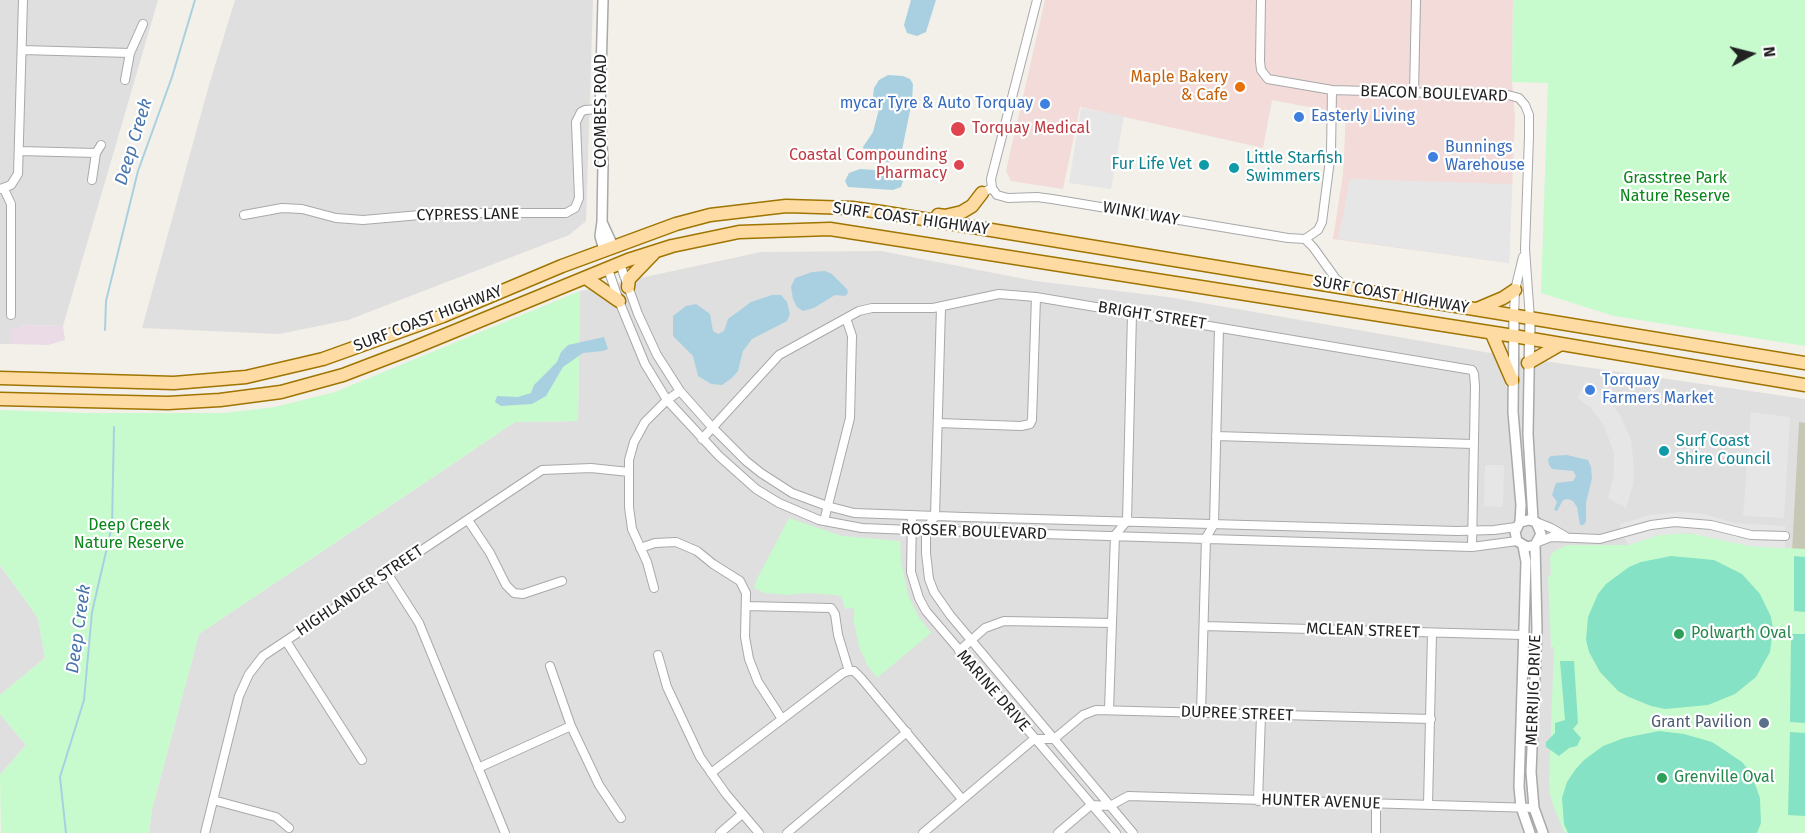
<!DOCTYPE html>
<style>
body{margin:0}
#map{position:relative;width:1805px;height:833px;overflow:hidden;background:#f2f0e9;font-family:"Fira Sans",sans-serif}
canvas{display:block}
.north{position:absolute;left:1721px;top:24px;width:60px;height:60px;-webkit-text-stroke:4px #fff;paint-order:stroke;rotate:83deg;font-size:16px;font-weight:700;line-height:24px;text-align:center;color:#222}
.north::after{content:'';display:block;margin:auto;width:21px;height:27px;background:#222;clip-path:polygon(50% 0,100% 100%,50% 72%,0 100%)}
</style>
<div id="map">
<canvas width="1805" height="833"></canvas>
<div class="north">N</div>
</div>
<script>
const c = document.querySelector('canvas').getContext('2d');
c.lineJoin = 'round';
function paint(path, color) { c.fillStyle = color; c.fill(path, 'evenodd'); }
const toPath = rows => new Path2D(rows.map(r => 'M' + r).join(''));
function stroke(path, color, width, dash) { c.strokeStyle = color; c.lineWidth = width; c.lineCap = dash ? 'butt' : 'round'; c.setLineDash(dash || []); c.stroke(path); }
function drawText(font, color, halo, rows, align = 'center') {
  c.font = font + ' "Fira Sans",sans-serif'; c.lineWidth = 4.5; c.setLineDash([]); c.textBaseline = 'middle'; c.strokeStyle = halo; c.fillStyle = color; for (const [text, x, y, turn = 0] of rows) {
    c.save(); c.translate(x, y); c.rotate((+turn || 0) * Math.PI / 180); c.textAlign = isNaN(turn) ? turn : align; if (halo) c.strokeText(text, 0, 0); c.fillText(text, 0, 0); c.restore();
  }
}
paint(toPath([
 [0,0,158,0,63,326,22,325,18,329,12,329,12,344,0,344],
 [235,0,593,0,586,221,569,235,348,320,279,334,142,328,209,85],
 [881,251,1035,281,1168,297,1496,354,1805,399,1805,833,149,833,152,809,199,634,515,422,578,421,580,291,761,252],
 [0,565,38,618,45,658,0,695],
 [0,714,26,745,0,775]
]), '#e0dfdf');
paint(toPath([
 [1045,0,1513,0,1512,82,1515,118,1509,263,1333,239,1343,174,1346,114,1272,100,1263,148,1080,107,1063,189,1011,181,1006,171]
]), '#f2dbd8');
paint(toPath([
 [22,325,63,326,65,340,48,345,12,344,12,329,18,329]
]), '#ebdbe7');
paint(toPath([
 [1799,422,1805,423,1805,553,1792,552]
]), '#c6c7b4');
paint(toPath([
 [1513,0,1805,0,1805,346,1614,316,1541,293,1548,83,1512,82],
 [580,291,578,421,515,422,199,634,152,809,149,833,1,833,0,775,26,745,0,714,0,695,45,658,38,618,0,565,0,410,88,413,224,413,275,407,335,392],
 [789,518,842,536,900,541,901,561,908,595,918,616,931,633,877,678,865,662,866,660,860,650,854,623,854,608,845,609,842,597,836,595,807,593,788,595,765,593,754,588,757,579],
 [1675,533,1699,534,1749,546,1805,549,1805,833,1565,833,1554,808,1550,794,1549,780,1554,647,1551,647,1548,575,1551,576,1550,557,1554,551,1568,545,1628,545,1659,535]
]), '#c7fbce');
paint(toPath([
 [1671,556,1714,560,1742,574,1760,594,1771,617,1773,629,1770,652,1756,677,1735,694,1708,705,1665,709,1651,706,1629,697,1618,691,1600,672,1589,652,1586,640,1588,617,1598,594,1606,584,1629,567,1641,562],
 [1794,556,1805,557,1805,612,1794,611],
 [1791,634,1805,634,1805,723,1790,722],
 [1560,661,1574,661,1578,723,1573,729,1581,738,1577,746,1569,748,1559,756,1546,747,1546,742,1555,733,1555,723,1565,720],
 [1659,731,1684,734,1712,742,1742,762,1751,773,1760,798,1761,823,1757,833,1568,833,1564,824,1562,798,1567,782,1575,770,1584,760,1603,746,1624,738],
 [1790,732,1805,733,1805,816,1788,815]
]), '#86e2c4');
paint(toPath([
 [1081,108,1124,116,1111,189,1069,183],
 [1350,179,1512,184,1509,263,1338,239],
 [1586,381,1610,401,1620,415,1631,439,1634,469,1633,485,1626,508,1608,498,1614,475,1614,453,1604,426,1591,408,1577,398],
 [1751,412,1790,417,1784,518,1743,516],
 [1485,465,1504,465,1503,507,1484,506],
 [1683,512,1703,514,1735,523,1785,526,1785,548,1749,546,1688,533,1659,535,1628,545,1619,524,1650,515]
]), '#e6e6e6');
paint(toPath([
 [911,0,936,0,926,32,917,36,907,33,904,25],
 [888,75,903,76,910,79,913,84,912,101,902,150,898,158,893,162,883,162,872,159,865,153,863,147,873,132,879,109,873,96,874,88,879,80],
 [860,169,889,171,903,181,901,187,893,190,848,187,845,181,849,173],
 [825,271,832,274,847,289,848,293,845,296,835,295,814,308,803,311,797,307,793,299,791,287,795,278,812,272],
 [772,295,781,295,787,302,790,314,787,321,752,339,743,351,738,371,732,378,722,385,711,384,698,376,693,356,673,336,673,316,686,306,696,304,710,314,713,331,718,334,724,331,728,319,751,302],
 [604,337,608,349,603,351,583,353,563,367,546,396,532,404,501,406,495,402,497,396,518,397,531,393,534,385,557,362,561,352,568,345],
 [1567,455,1588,460,1591,467,1592,478,1586,503,1586,522,1583,525,1580,525,1577,507,1573,501,1568,499,1563,500,1557,511,1554,510,1557,502,1552,495,1556,483,1573,481,1576,476,1573,471,1552,469,1549,465,1548,459,1551,456]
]), '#a9d0e0');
stroke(toPath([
 [105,330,106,301,138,171,172,77,195,0],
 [66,833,60,777,84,700,92,612,112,526,114,427]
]), '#a9d0e0', 2);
const minor = toPath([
 [1261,0,1260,61,1261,70,1268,79,1332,90,1508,95,1519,98,1525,105,1529,115,1529,136,1525,249,1530,319],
 [22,50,130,53],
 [125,80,130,53,143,24],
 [1414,93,1416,0],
 [20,151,96,153],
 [92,180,96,153,101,145],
 [992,188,991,179,1037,0],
 [0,189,11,185,18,174,23,0],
 [4,189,11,204,11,315],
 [982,193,992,188,997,195,1008,198,1037,197,1052,199,1288,238,1305,239,1318,230,1322,222,1331,152,1332,90],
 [244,215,282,208,302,209,336,218,363,220,443,213,566,213,575,208,579,198,576,122,581,112,585,110,600,109],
 [1305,239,1313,247,1336,279,1347,287],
 [620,264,638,314,657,355,680,391,712,427,746,461,761,473,792,493,827,506,854,513,964,517,1457,531,1494,530,1516,527],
 [608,269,619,301,645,364,667,400,719,456,756,489,779,503,819,520,862,528,911,530,1472,547,1517,541],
 [941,307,935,516,926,530,926,553,929,579,934,592,950,615,1133,833],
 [1514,316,1515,290,1523,257],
 [938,423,1021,426,1030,424,1032,420,1036,297],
 [1216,436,1473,444],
 [702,439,779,355,859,311,872,308,933,308,999,294,1036,297,1472,370,1474,374,1475,386,1472,547],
 [912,515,911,572,919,598,926,611,1116,833],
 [468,520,490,553,506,585,514,593,523,594,562,581],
 [824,521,850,418,852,336,846,318],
 [1536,522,1551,528,1565,536],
 [1538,542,1551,537,1600,539,1651,525,1675,522,1711,525,1751,535,1785,536],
 [640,548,655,543,676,542,697,551,713,564,740,581,746,593,745,637,749,659,758,682,782,719],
 [387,573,419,623,505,833],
 [654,588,647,562,632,529,629,507,629,460,634,442,645,422,667,400,680,391],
 [746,606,831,608,835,614,838,635,849,671],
 [1204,626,1523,635],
 [286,641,362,760],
 [959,651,985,628,1004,621,1112,623],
 [658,655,667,687,700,757,726,794,759,833],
 [1109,710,1115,535,1127,521,1132,313],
 [1201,713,1206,538,1214,524,1219,328],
 [571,726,599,785,621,818],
 [478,768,571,726,550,666],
 [711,773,843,673,849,671,854,671,861,678,962,799],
 [213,800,276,817,289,828],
 [1258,801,1261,715],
 [1428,805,1432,633],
 [205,833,239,696,249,674,263,656,542,470,591,468,629,472],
 [720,833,742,814],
 [787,833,907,732],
 [923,833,1034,739,1054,739,1083,715,1096,710,1431,719],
 [1058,833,1091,805,1110,806,1128,796,1534,808],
 [1376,833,1376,804]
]);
const tertiary = toPath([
 [603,0,600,109,603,163,602,222,600,236,604,250],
 [602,222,613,246],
 [1514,316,1513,412,1521,505,1520,522],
 [1530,319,1528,434,1533,520],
 [1535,545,1527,547,1517,541,1515,532,1520,522,1529,520,1536,522,1541,534,1535,545,1537,629,1531,772,1534,808,1543,833],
 [1523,546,1526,562,1519,787,1521,807,1530,833]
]);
const primary = toPath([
 [938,215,945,216,962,212,972,206,982,193],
 [586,278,619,301],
 [628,287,629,279,654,253],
 [1477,309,1503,298,1515,290],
 [1492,334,1512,380],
 [1528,363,1561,344],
 [0,378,174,383,246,377,323,359,443,316,562,266,676,224,710,215,786,206,852,208,881,212,1805,363],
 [0,399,168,403,220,400,281,392,343,375,411,349,628,260,672,246,739,232,830,229,1514,336,1805,385]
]);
stroke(minor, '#a9a9a9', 10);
stroke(tertiary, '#a9a9a9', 12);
stroke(primary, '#a07400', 15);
stroke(minor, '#fff', 8);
stroke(tertiary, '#fff', 9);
stroke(primary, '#fedba2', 12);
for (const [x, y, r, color] of [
 [1240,87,6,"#e8710a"],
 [1045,104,6,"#3f7fe0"],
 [1299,117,6,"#3f7fe0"],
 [958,129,8,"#e0444e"],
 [1433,157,6,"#3f7fe0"],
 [959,165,6,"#e0444e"],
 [1204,165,6,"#0f9aa8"],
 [1234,168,6,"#0f9aa8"],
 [1590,390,6,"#3f7fe0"],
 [1664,451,6,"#0f9aa8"],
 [1679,634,6,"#2e9e5b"],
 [1764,723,6,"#5c6f8a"],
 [1662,778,6,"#2e9e5b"]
]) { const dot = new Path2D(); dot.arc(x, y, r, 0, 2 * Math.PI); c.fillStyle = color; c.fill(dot); stroke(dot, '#fff', 2); }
drawText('16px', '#c56008', '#fff', [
 ["Maple Bakery",1228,78],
 ["& Cafe",1228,96]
], 'right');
drawText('16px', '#222', '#fff', [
 ["BEACON BOULEVARD",1434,94,2],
 ["COOMBES ROAD",602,111,-90],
 ["WINKI WAY",1141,214,10],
 ["CYPRESS LANE",468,215,-1],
 ["SURF COAST HIGHWAY",911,219,8],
 ["SURF COAST HIGHWAY",1391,295,10],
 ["BRIGHT STREET",1152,316,9],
 ["SURF COAST HIGHWAY",428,319,-21],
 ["ROSSER BOULEVARD",974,532,2],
 ["HIGHLANDER STREET",360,591,-34],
 ["MCLEAN STREET",1363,631,2],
 ["MERRIJIG DRIVE",1534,690,-88],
 ["MARINE DRIVE",993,691,49],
 ["DUPREE STREET",1237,714,2],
 ["HUNTER AVENUE",1321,802,2]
]);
drawText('16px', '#366cbe', '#fff', [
 ["mycar Tyre & Auto Torquay",1033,104,"right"],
 ["Easterly Living",1311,117],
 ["Bunnings",1445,148],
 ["Warehouse",1445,166],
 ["Torquay",1602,381],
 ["Farmers Market",1602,399]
], 'left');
drawText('16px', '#be3a42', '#fff', [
 ["Torquay Medical",972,129],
 ["Coastal Compounding",947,156,"right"],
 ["Pharmacy",947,174,"right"]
], 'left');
drawText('16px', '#0d838f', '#fff', [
 ["Little Starfish",1246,159],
 ["Swimmers",1246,177],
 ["Fur Life Vet",1192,165,"right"],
 ["Surf Coast",1676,442],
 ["Shire Council",1676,460]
], 'left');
drawText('16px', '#0a861b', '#fff', [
 ["Grasstree Park",1675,179],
 ["Nature Reserve",1675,197],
 ["Deep Creek",129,526],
 ["Nature Reserve",129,544]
]);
drawText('16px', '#27864d', '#fff', [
 ["Polwarth Oval",1691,634],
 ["Grenville Oval",1674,778]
], 'left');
drawText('16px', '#4e5e75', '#fff', [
 ["Grant Pavilion",1752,723]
], 'right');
drawText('italic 18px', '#4875ad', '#fff', [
 ["Deep Creek",134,142,-73],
 ["Deep Creek",79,629,-82]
]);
</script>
